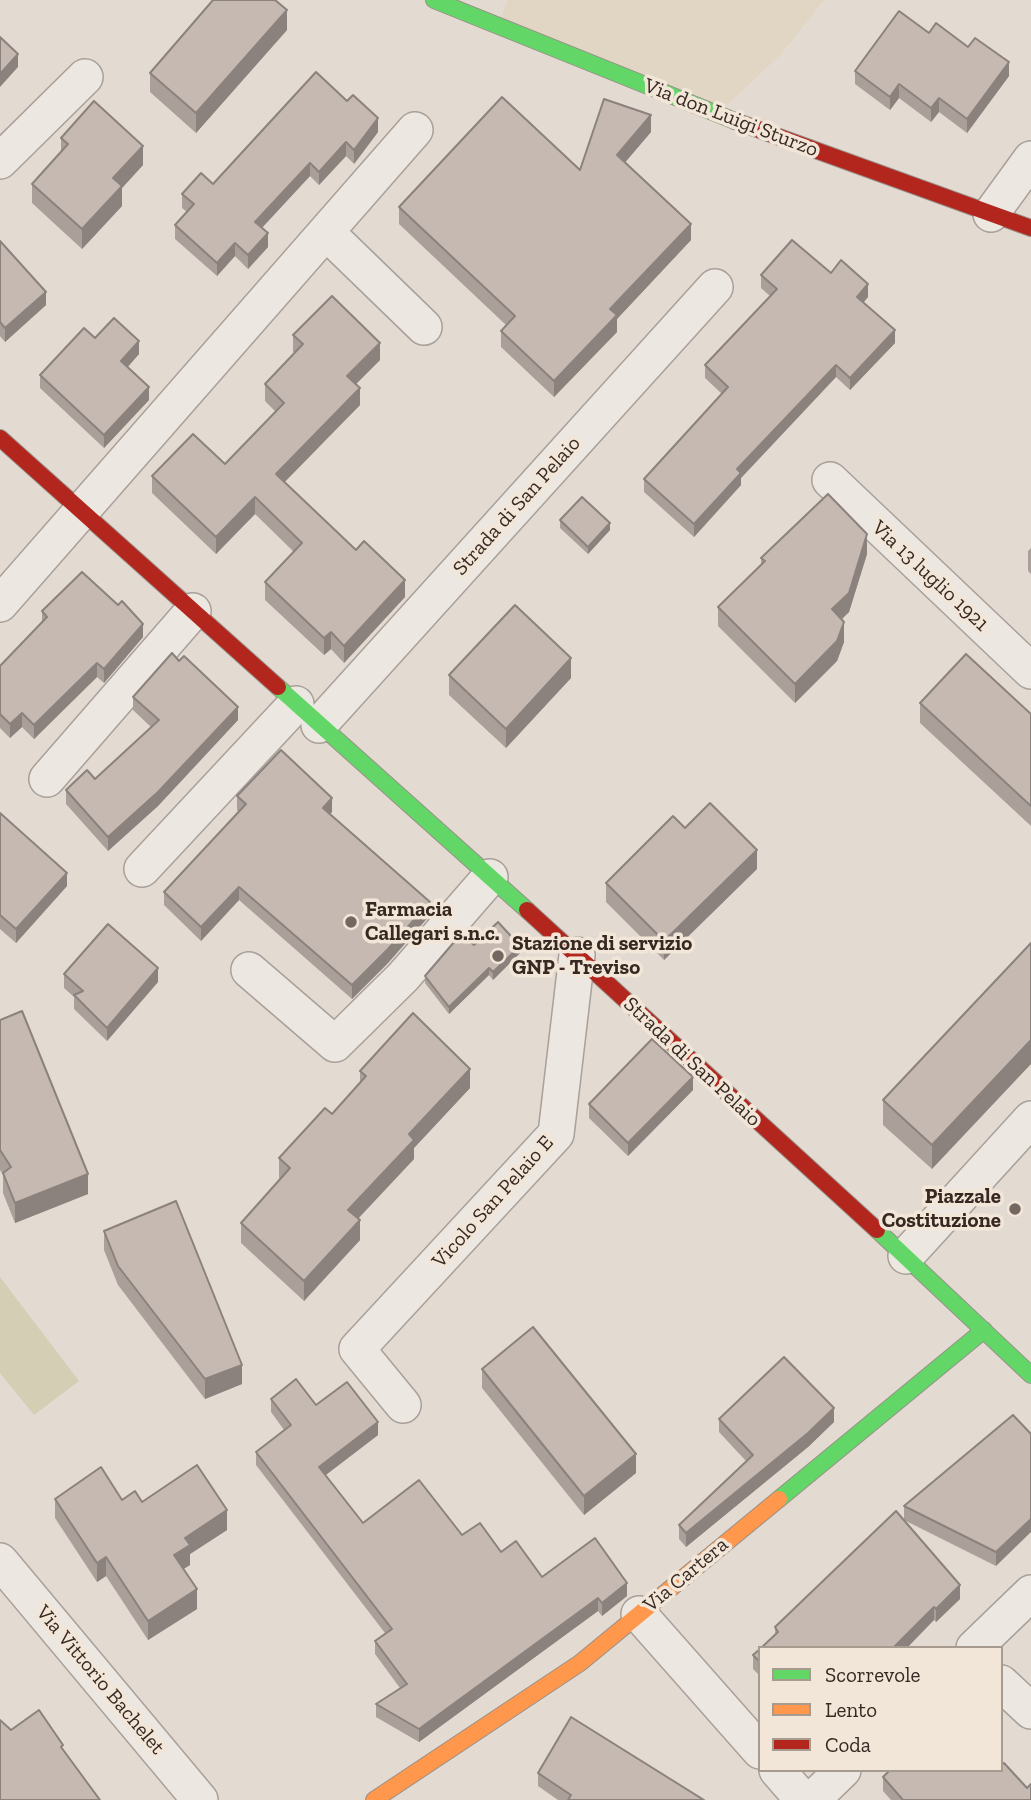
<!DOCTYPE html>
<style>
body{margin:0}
#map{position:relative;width:1031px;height:1800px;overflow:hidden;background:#e3dad1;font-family:"Zilla Slab",serif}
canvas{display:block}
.legend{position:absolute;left:758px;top:1646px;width:245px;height:126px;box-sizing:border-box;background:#f2e6d8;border:2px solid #a79a8f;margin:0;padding:9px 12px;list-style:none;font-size:21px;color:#372922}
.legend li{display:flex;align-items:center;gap:14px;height:35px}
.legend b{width:35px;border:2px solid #a79a8f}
</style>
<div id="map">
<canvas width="1031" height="1800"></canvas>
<ul class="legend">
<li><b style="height:9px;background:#63d668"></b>Scorrevole</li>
<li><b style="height:9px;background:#ff974d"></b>Lento</li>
<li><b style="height:9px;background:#b3261e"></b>Coda</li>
</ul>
</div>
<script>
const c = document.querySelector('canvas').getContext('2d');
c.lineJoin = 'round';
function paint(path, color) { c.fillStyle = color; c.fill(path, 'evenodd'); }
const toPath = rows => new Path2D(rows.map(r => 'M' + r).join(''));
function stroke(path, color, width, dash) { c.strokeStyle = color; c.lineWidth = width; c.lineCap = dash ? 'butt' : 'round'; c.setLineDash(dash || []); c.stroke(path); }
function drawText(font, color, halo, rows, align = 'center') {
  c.font = font + ' "Zilla Slab",serif'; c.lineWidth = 7; c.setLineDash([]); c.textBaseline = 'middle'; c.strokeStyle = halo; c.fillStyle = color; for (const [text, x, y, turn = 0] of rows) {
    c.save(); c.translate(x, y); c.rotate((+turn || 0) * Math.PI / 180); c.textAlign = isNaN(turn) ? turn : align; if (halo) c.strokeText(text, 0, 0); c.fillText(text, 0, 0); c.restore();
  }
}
paint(toPath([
 [508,0,824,0,782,53,725,107,497,29]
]), '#e0d6c3');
paint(toPath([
 [0,1277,79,1381,34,1415,0,1373]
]), '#d4ceb5');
const street = toPath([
 [0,161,85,77],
 [991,214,1031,159],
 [326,232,424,327],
 [830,480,1031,671],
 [0,604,415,130],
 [319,725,715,287],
 [47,779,193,611],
 [142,869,296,704],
 [249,970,335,1044,403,977,490,877],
 [906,1256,1031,1119],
 [403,1405,357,1349,556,1134,577,955],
 [0,1561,200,1800],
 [639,1614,760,1751],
 [974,1648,1031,1593],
 [1001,1683,1031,1711],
 [777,1770,803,1800],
 [812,1800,843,1770]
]);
const fast = toPath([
 [434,0,735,121],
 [278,687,527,910],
 [877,1230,1031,1375],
 [779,1499,984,1330]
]);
const slow = toPath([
 [374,1800,580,1663,779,1499]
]);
const jam = toPath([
 [735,121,1031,228],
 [0,438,278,687],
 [527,910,877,1230]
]);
stroke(street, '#a8a099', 38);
stroke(fast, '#989089', 18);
stroke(slow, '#989089', 18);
stroke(jam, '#989089', 18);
stroke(street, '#ece7e1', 35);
stroke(fast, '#63d668', 16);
stroke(slow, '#ff974d', 16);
stroke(jam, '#b3261e', 16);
paint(toPath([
 [287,30,196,133,150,92,150,73],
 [929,33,968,47,1009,76,967,133,939,112,931,122,899,98,890,110,855,84,855,71],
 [378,132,354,164,346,156,319,185,310,176,262,228,268,247,248,269,235,256,217,276,175,239,175,225,187,212,182,208,182,194],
 [651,132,625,162,691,240,617,319,617,332,554,397,501,347,501,331,506,325,399,224,399,207,580,170],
 [61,138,143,165,122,188,122,206,82,249,32,203,32,184,61,153],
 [0,241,46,305,5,342,0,336],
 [831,273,868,297,863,303,895,343,850,390,836,377,741,478,741,485,694,537,644,492,644,479,722,394,705,378,705,365,770,296,761,288,761,275],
 [293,335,380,360,356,384,360,405,284,482,405,597,344,663,331,649,324,655,265,600,265,582,294,552,255,514,216,554,152,493,152,476,225,464,276,412,265,401,265,384,295,353,293,352],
 [95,338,139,354,128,367,149,400,104,448,40,388,40,375],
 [560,520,610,530,588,554,560,528],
 [1031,548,1031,574,1028,571,1028,551],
 [867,554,849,612,841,619,844,642,837,661,795,703,718,626,718,607,761,566,761,558],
 [42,611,143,637,104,683,97,677,34,739,22,727,10,738,0,728,0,666,42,623],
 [449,675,571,678,506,748,449,695],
 [133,697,238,720,158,806,108,851,66,804,66,790,95,779,151,727,133,710],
 [920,703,1031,714,1031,826,920,723],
 [237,796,332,812,330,814,430,915,388,963,352,999,239,900,201,941,164,905,164,892,239,812,237,810],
 [0,813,67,886,16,943,0,929],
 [757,869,664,960,606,902,606,883],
 [1031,943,932,1169,883,1125,883,1100],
 [474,945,520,953,493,980,489,975,449,1014,425,983,425,976],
 [64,974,158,982,107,1041,74,1009,74,997,64,988],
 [0,1020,88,1194,15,1223,3,1193,3,1175,0,1170],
 [360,1071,470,1088,414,1148,414,1159,358,1219,360,1240,304,1301,241,1243,241,1223,280,1179,279,1177,279,1158,332,1114,360,1083],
 [693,1090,628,1156,589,1118,589,1104],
 [104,1231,242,1384,205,1399,118,1285,104,1250],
 [482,1369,636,1473,584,1515,482,1388],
 [271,1399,316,1405,378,1435,326,1475,363,1523,462,1535,501,1552,542,1577,627,1596,602,1616,598,1611,419,1742,376,1717,376,1704,400,1688,375,1654,375,1641,385,1633,256,1465,256,1452,284,1430,271,1412],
 [719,1419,834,1422,808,1447,686,1547,679,1539,679,1525,746,1461,719,1432],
 [1031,1434,996,1566,904,1520,904,1506],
 [55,1499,122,1500,142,1502,227,1530,190,1554,190,1565,183,1569,197,1609,148,1640,106,1576,97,1582,55,1518],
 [960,1599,936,1622,934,1620,775,1634,775,1627],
 [760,1649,760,1676,753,1669,753,1655],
 [538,1773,704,1800,558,1800,538,1786],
 [883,1777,1027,1788,1031,1800,891,1800,883,1791]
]), '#aa9f99');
paint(toPath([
 [287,10,287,30,196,133,196,113],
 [18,54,18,67,0,87,0,74],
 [1009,62,1009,76,967,133,967,119],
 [899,84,899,98,890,110,890,97],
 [939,98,939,112,931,122,931,108],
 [651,115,651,132,617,172,617,155],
 [378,118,378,132,354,164,354,150],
 [346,142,346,156,319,185,319,172],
 [143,146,143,165,122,188,122,206,82,249,82,229,113,178],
 [310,163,310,176,255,235,255,222],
 [691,224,691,240,617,319,617,332,554,397,554,381,610,309],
 [268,233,268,247,248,269,248,255],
 [235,243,235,256,217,276,217,263],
 [868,284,868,297,857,310,857,297],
 [46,292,46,305,5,342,5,328],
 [895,330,895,343,850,390,850,378],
 [139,341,139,354,121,374,121,361],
 [380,343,380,360,347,393,347,376],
 [836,365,836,377,741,478,741,485,694,537,694,524,737,469],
 [149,387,149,400,104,448,104,435],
 [360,388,360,405,276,491,276,474],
 [255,497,255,514,216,554,216,537],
 [610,523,610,530,588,554,588,547],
 [867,534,867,554,849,612,832,629,832,609],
 [405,580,405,597,344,663,344,646],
 [844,622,844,642,837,661,795,703,795,684],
 [143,624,143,637,104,683,104,669],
 [331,632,331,649,324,655,324,638],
 [571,658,571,678,506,748,506,729],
 [97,663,97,677,34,739,34,725],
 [238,707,238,720,158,806,108,851,108,837],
 [22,713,22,727,10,738,10,724],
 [332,798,332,812,323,821,323,808],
 [757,850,757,869,664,960,664,941],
 [67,873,67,886,16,943,16,929],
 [239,887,239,900,201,941,201,927],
 [430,902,430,915,388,963,352,999,352,985],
 [520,946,520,953,493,980,493,972],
 [158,968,158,982,107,1041,107,1028],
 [489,968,489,975,449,1014,449,1007],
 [1031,1040,1031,1064,932,1169,932,1145],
 [470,1069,470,1088,414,1148,414,1159,348,1229,348,1210,409,1134],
 [693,1077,693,1090,628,1156,628,1143],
 [88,1174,88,1194,15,1223,15,1203],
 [360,1220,360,1240,304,1301,304,1281],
 [242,1365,242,1384,205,1399,205,1379],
 [834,1408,834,1422,808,1447,686,1547,686,1533],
 [378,1422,378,1435,319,1480,319,1467],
 [636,1454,636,1473,584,1515,584,1496],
 [227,1510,227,1530,190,1554,190,1565,174,1575,174,1555,185,1538],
 [1031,1519,1031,1532,996,1566,996,1552],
 [106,1557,106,1576,97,1582,97,1563],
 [627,1583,627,1596,602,1616,602,1603],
 [960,1585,960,1599,936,1622,936,1609],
 [197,1589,197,1609,148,1640,148,1621],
 [598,1598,598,1611,419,1742,419,1729],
 [934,1607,934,1620,907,1648,893,1648]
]), '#8b827d');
const building = toPath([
 [213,0,275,0,287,10,196,113,150,73,213,0],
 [899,11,929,33,936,23,968,47,975,38,1009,62,967,119,939,98,931,108,899,84,890,97,855,71,899,11],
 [0,37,18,54,0,74,0,37],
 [316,72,347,101,353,95,378,118,354,150,346,142,319,172,310,163,255,222,268,233,248,255,235,243,217,263,175,225,194,204,182,194,201,173,213,184,316,72],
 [502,97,580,170,604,99,651,115,617,155,691,224,610,309,617,315,554,381,501,331,515,316,399,207,502,97],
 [94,101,143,146,113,178,122,186,82,229,32,184,68,144,61,138,94,101],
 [792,240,831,273,841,260,868,284,857,297,895,330,850,378,836,365,737,469,741,473,694,524,644,479,728,387,705,365,777,289,761,275,792,240],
 [0,241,46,292,5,328,0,322,0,241],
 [332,296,380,343,347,376,360,388,276,474,356,550,364,541,405,580,344,646,331,632,324,638,265,582,302,543,255,497,216,537,152,476,193,434,225,464,284,403,265,384,303,344,293,335,332,296],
 [114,318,139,341,121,361,149,387,104,435,40,375,84,328,95,338,114,318],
 [828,494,867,534,849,593,832,609,844,622,837,641,795,684,718,607,765,561,761,558,828,494],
 [582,497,610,523,588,547,560,520,582,497],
 [82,572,118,605,122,601,143,624,104,669,97,663,34,725,22,713,10,724,0,714,0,666,47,617,42,611,82,572],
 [515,605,571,658,506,729,449,675,515,605],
 [172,653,179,661,184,656,238,707,158,792,108,837,66,790,87,770,95,779,159,720,133,697,172,653],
 [966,654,1031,714,1031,806,920,703,966,654],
 [281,750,332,798,323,808,430,902,388,949,352,985,239,887,201,927,164,892,246,804,237,796,281,750],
 [710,803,757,850,664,941,606,883,673,816,685,828,710,803],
 [0,813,67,873,16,929,0,915,0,813],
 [498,922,520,946,493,972,489,968,449,1007,425,976,461,934,474,945,498,922],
 [108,924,158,968,107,1028,74,995,83,991,64,974,108,924],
 [1031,943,1031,1040,932,1145,883,1100,1031,943],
 [22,1011,88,1174,15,1203,3,1173,11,1167,0,1150,0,1020,22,1011],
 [413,1013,470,1069,409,1134,414,1140,348,1210,360,1220,304,1281,241,1223,290,1168,279,1158,325,1108,332,1114,366,1076,360,1071,413,1013],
 [652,1039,693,1077,628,1143,589,1104,652,1039],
 [176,1201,242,1365,205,1379,118,1266,104,1231,176,1201],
 [533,1327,636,1454,584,1496,482,1369,533,1327],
 [784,1357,834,1408,808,1433,686,1533,679,1525,753,1455,719,1419,784,1357],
 [296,1379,316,1405,347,1382,378,1422,319,1467,363,1523,419,1480,462,1535,480,1523,501,1552,516,1541,542,1577,595,1538,627,1583,602,1603,598,1598,419,1729,376,1704,407,1684,375,1641,392,1629,256,1452,291,1425,271,1399,296,1379],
 [1013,1415,1031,1434,1031,1519,996,1552,904,1506,1013,1415],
 [197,1465,227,1510,185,1538,190,1545,174,1555,197,1589,148,1621,106,1557,97,1563,55,1499,101,1467,122,1500,135,1491,142,1502,197,1465],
 [896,1511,960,1585,936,1609,934,1607,893,1648,761,1648,778,1632,775,1627,896,1511],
 [760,1649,760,1662,753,1655,760,1649],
 [39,1710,63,1745,61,1747,100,1800,0,1800,0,1720,11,1730,39,1710],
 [571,1717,704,1800,568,1800,571,1795,538,1773,571,1717],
 [1004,1763,1027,1788,1031,1784,1031,1800,903,1800,883,1777,890,1770,1001,1770,1001,1765,1004,1763]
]);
paint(building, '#c6b9b2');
stroke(building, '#8b827d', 2);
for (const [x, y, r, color] of [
 [351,922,7,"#73675f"],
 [498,956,7,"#73675f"],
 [1015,1209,7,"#73675f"]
]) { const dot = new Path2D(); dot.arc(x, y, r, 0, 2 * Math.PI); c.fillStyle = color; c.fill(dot); stroke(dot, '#f2e6d8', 2.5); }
drawText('21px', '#372922', '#f2e6d8', [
 ["Via don Luigi Sturzo",731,118,21],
 ["Strada di San Pelaio",517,506,-48],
 ["Via 13 luglio 1921",930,576,43],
 ["Strada di San Pelaio",692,1062,43],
 ["Vicolo San Pelaio E",493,1202,-48],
 ["Via Cartera",686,1575,-40],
 ["Via Vittorio Bachelet",100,1680,50]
]);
drawText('bold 21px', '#372922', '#f2e6d8', [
 ["Farmacia",365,910],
 ["Callegari s.n.c.",365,934],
 ["Stazione di servizio",512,944],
 ["GNP - Treviso",512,968],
 ["Piazzale",1001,1197,"right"],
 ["Costituzione",1001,1221,"right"]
], 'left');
</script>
